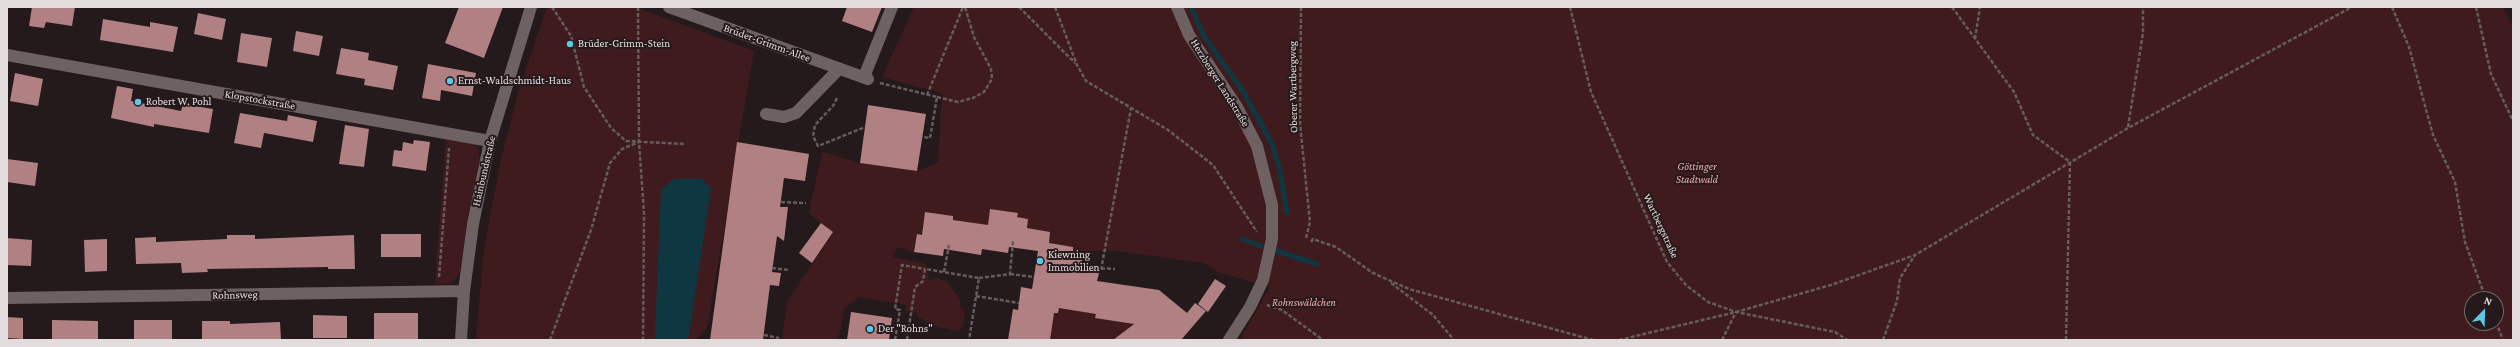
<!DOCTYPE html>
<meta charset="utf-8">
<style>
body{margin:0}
#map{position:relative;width:2520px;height:347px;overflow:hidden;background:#251a1b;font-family:"Crimson Pro",serif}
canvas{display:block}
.frame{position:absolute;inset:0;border:8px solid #e3dcdc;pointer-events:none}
.north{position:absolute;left:2464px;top:291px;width:40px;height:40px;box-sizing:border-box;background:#251a1b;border:1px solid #716868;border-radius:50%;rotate:23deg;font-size:11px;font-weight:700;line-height:16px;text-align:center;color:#e3dcdc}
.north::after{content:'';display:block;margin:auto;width:14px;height:18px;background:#5bc8e7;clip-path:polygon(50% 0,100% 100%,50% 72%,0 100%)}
</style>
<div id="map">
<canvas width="2520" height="347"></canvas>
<div class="frame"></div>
<div class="north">N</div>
</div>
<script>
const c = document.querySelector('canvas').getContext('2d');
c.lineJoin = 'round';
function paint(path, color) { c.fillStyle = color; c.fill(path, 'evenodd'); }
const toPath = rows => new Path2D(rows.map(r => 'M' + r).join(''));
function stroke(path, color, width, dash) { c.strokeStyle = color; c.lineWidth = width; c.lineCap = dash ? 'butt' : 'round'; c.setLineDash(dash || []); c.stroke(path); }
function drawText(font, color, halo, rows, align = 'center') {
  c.font = font + ' "Crimson Pro",serif'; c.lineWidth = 4; c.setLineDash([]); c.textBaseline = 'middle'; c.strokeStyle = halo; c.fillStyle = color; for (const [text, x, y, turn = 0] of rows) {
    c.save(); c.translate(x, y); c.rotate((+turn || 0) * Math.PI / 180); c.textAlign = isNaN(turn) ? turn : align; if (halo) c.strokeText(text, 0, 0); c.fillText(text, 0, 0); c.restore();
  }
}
paint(toPath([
 [547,7,635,7,754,51,707,328,696,340,476,340,484,249,501,159,520,86],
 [914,7,2503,7,2513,26,2513,340,1240,340,1270,287,1220,273,1204,263,1117,251,1073,251,1073,247,1049,243,1050,232,1027,228,1028,219,1017,217,1018,213,990,209,988,227,953,220,953,216,925,212,922,230,928,231,927,236,917,234,914,252,897,247,893,257,926,264,929,281,935,278,947,281,960,300,960,305,965,313,963,326,958,331,937,327,918,317,917,313,906,311,907,305,859,297,844,309,838,340,782,340,787,302,833,233,809,213,822,152,860,163,918,171,938,162,942,93,882,77],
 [2472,299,2496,299,2496,323,2472,323],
 [446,138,473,144,478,149,480,160,469,209,460,272,455,279,448,284,435,284],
 [1062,286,1096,314,1096,318,1112,320,1149,303,1129,327,1113,340,1050,340,1049,312,1058,313]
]), '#401b1e');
paint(toPath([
 [674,179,702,179,711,189,689,335,685,340,657,340,655,333,661,190]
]), '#0f3742');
stroke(toPath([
 [1191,7,1204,36,1244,93,1271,142,1279,166,1287,213],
 [1242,239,1261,246],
 [1277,251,1317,264]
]), '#0f3742', 5);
paint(toPath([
 [32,7,75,7,72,26,46,22,44,28,29,26],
 [459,7,503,7,484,58,445,43],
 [847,7,882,7,872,32,842,21],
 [198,13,226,19,222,40,194,34],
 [103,19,150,27,150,22,178,27,173,52,100,40],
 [296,31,323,36,319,56,293,51],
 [241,33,272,38,267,67,237,62],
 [341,48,369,53,368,60,398,66,393,90,364,85,365,79,336,74],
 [428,64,476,73,472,96,441,90,440,101,422,98],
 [15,73,43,79,38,106,10,101],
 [117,86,133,89,131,101,181,111,183,104,213,109,209,133,154,124,154,127,111,118],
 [868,105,926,114,917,171,860,163],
 [240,113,287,121,288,115,317,121,313,142,264,133,261,148,234,143],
 [345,125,369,129,364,167,339,164],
 [414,140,430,142,426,171,392,166,394,150,402,151,403,142,413,144],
 [737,142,809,154,805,181,784,178,780,207,788,207,784,241,777,236,772,272,781,273,779,286,770,285,763,340,710,340],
 [7,159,38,163,35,186,7,182],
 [990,209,1018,213,1017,217,1028,219,1027,228,1050,232,1049,243,1073,247,1073,251,1083,253,1081,270,1099,273,1097,281,1159,290,1187,313,1195,303,1206,311,1181,340,1113,340,1134,324,1095,318,1096,314,1059,308,1058,313,1054,313,1050,340,1008,340,1013,309,1018,310,1021,287,1032,289,1038,251,1009,247,1008,253,982,249,981,255,944,249,943,256,914,252,917,234,922,235,925,212,953,216,953,220,988,225],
 [821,223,833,232,812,263,799,253],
 [381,234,421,234,421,257,381,257],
 [227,235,255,235,255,239,354,235,355,269,328,269,328,267,207,269,208,272,182,273,181,263,136,264,135,238,156,237,156,242,227,239],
 [7,238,32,240,31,266,7,265],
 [107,239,107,271,85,272,84,240],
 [1215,279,1226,286,1208,312,1198,304],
 [851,312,892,318,889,340,847,340],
 [374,313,418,313,418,340,374,340],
 [313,315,347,316,347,338,313,338],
 [7,317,23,318,23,339,7,338],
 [52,320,98,321,98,340,52,340],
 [134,320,172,320,172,340,134,340],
 [202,321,230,321,230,324,280,322,281,340,202,340]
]), '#b08082');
stroke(toPath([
 [552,7,571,36,584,87,611,128,626,141,684,144],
 [638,7,639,142,644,213,643,340],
 [1019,7,1075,63],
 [1055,7,1077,65,1086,81,1168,130,1213,165,1257,232],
 [1301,7,1300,124,1310,222,1306,238],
 [1570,7,1591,92,1667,262,1686,285,1708,302,1736,312,1835,332,1847,340],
 [1952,7,2014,92,2033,135,2070,162,2066,340],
 [2392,7,2409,47,2433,135,2455,182,2465,242,2486,299],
 [2476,7,2491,74,2513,121],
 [1975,39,1980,7],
 [880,83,937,97,930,138,922,137],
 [927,95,963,7],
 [937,97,958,102,973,98,984,92,992,79,991,69,974,37,965,7],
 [837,98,833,106,815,125,813,136,818,146,865,127],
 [2128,127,2143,33,2143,7],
 [781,202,806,203],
 [1311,242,1313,239,1336,247,1373,273,1409,289,1593,340],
 [1077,267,1115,269],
 [772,268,789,270],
 [1101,270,1131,108],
 [944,272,949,245],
 [1010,274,1034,277],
 [439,277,449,148],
 [979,278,1010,274,1013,241],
 [1391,283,1433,315,1454,340],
 [976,296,1019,303],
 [1267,305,1282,310,1323,340],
 [2496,322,2503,340],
 [764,335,779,338],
 [550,340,591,230,610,163,622,149,639,142],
 [895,340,900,310,895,309,902,265,925,269],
 [907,340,915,287,923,281,925,269,979,278,969,340],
 [1619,340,1736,312,1831,285,1915,255,2128,128,2352,7],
 [1722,340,1736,312],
 [1883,340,1897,301,1900,278,1915,255]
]), '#655c5c', 2.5, [4, 2]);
stroke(toPath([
 [669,7,868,79],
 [1177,7,1189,35,1237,107,1257,146,1272,205,1272,239,1263,280,1250,307,1229,340],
 [7,55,490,141],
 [864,77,892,7],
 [766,114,784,117,796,113,839,69],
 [7,298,464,291],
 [461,340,464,291,473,224,490,141,531,7]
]), '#6e6161', 12);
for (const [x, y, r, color] of [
 [570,44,4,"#5bc8e7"],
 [450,81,4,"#5bc8e7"],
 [138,102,4,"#5bc8e7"],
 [1040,261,4,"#5bc8e7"],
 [870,329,4,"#5bc8e7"]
]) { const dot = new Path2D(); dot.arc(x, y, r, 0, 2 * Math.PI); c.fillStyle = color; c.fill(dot); stroke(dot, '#251a1b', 1.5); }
drawText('11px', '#e3dcdc', '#251a1b', [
 ["Brüder-Grimm-Allee",767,43,20],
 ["Herzberger Landstraße",1220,83,58],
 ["Oberer Wartbergweg",1293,87,-91],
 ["Klopstockstraße",260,100,10],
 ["Hainbundstraße",484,171,-77],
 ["Wartbergstraße",1661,226,65],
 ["Rohnsweg",235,295,-1]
]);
drawText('11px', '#e3dcdc', '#251a1b', [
 ["Brüder-Grimm-Stein",578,44],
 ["Ernst-Waldschmidt-Haus",458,81],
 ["Robert W. Pohl",146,102],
 ["Kiewning",1048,255],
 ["Immobilien",1048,268],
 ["Der \"Rohns\"",878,329]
], 'left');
drawText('italic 11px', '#f4a8ac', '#251a1b', [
 ["Göttinger",1697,167],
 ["Stadtwald",1697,180],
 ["Rohnswäldchen",1304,303]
]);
</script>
